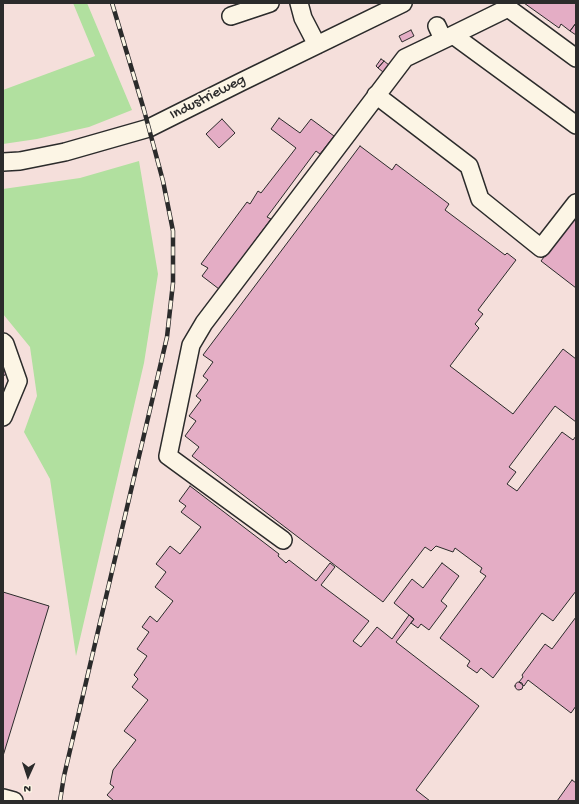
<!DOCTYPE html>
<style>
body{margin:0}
#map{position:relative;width:579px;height:804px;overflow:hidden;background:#fcf5e5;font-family:"Gochi Hand",sans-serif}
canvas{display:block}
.frame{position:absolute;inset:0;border:4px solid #2b2b2b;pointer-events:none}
.north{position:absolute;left:8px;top:756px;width:40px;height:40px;-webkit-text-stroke:3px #fcf5e5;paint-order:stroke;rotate:183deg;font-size:11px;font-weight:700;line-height:16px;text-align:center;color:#2b2b2b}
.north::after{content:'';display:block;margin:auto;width:14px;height:18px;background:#2b2b2b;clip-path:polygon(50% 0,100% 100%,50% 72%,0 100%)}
</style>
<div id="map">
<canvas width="579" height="804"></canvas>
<div class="frame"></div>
<div class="north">N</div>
</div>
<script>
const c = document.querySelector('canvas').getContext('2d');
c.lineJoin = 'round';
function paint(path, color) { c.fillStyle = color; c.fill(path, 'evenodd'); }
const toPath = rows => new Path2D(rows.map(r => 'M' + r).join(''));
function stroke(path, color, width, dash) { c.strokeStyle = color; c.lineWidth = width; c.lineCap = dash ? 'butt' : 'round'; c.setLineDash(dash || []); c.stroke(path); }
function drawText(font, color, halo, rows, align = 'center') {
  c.font = font + ' "Gochi Hand",sans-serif'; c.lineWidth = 3; c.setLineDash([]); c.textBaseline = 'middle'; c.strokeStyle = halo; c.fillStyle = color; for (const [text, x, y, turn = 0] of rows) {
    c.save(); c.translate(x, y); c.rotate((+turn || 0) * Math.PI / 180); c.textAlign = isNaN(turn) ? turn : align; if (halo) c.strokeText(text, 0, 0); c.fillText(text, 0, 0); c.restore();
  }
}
paint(toPath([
 [3,3,576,3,576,801,3,801]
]), '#f5dfdb');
paint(toPath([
 [73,3,87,3,132,110,89,127,71,131,37,139,3,144,3,90,95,56],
 [139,161,158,274,144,363,76,656,50,479,24,432,37,396,30,347,3,314,3,189,80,178]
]), '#b1e09f');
const building = toPath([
 [524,3,576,3,576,23,570,31,561,24,559,28,524,3],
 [576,23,576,35,570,31,576,23],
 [411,30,414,36,402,42,399,36,411,30],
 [381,59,384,61,378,68,376,66,381,59],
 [384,61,389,65,383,72,378,68,384,61],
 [279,118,300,133,311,119,334,136,320,154,316,151,267,217,271,219,219,289,202,276,208,268,201,264,247,202,250,204,258,191,261,193,296,148,271,129,279,118],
 [222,119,235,133,219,148,206,134,222,119],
 [360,146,392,170,396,164,449,204,445,210,505,255,507,253,516,260,478,310,483,314,475,324,479,328,450,366,513,414,563,349,576,359,576,422,555,406,509,467,516,472,507,484,517,491,562,432,573,440,576,436,576,591,553,621,542,613,493,678,481,668,477,673,467,666,470,661,440,638,486,576,480,572,482,568,455,548,453,552,436,546,431,551,425,547,383,602,192,456,199,447,185,436,196,421,189,416,201,400,196,396,208,380,203,376,213,362,203,355,360,146],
 [576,214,576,288,541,261,576,214],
 [3,368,7,372,3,377,3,368],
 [190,486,279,554,278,556,286,563,289,560,316,581,330,563,335,567,321,585,369,621,353,641,361,647,377,627,392,639,409,615,414,619,396,642,479,706,416,790,430,801,114,801,107,795,114,787,110,784,113,770,136,740,124,731,148,700,132,687,138,679,134,675,147,656,137,649,149,632,142,627,150,616,157,622,173,601,155,587,166,572,156,564,170,546,180,554,201,527,181,512,186,506,179,501,190,486],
 [442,563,459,576,441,601,447,606,429,630,421,624,418,628,411,623,414,619,394,603,412,579,423,588,442,563],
 [3,592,49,606,3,756,3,592],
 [576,617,576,706,571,713,528,680,524,686,519,682,523,677,522,675,545,644,552,649,576,617],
 '515 686a4 4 0 1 1 8 0a4 4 0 1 1-8 0Z',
 [572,780,576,783,576,801,557,801,572,780]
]);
paint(building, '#e4adc5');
stroke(building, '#2b2b2b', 1);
const minor = toPath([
 [299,3,303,18,317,45],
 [231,16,270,3],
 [437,26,443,39],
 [453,35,508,8,576,58],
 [376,95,469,166,480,199,541,248,576,203],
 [3,162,20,161,65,152,149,128,241,82,403,3],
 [3,342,5,344,18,381,3,417],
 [283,540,168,456,191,345,204,323,405,58,453,35,576,125],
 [3,798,14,801]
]);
stroke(minor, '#2b2b2b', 20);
stroke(minor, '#fcf5e5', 17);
const rail = toPath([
 [60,801,64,776,167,337,173,283,173,231,163,181,144,110,112,3]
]);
stroke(rail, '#2b2b2b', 4.5);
stroke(rail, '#fcf5e5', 3, [9]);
drawText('15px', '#2b2b2b', '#fcf5e5', [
 ["Industrieweg",208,98,-27]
]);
</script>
